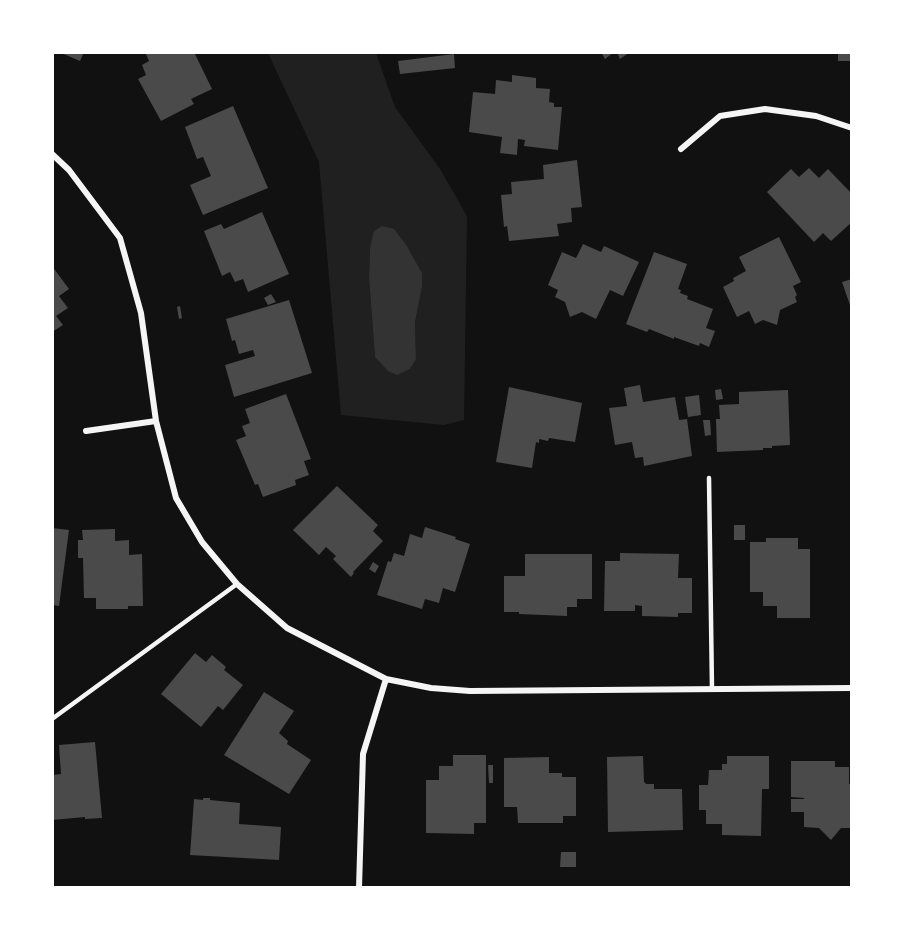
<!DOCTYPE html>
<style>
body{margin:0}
#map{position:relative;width:904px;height:940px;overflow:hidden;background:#111;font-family:Arial,sans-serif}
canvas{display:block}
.frame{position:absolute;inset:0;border:54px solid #fff;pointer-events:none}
</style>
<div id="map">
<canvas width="904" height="940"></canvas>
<div class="frame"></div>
</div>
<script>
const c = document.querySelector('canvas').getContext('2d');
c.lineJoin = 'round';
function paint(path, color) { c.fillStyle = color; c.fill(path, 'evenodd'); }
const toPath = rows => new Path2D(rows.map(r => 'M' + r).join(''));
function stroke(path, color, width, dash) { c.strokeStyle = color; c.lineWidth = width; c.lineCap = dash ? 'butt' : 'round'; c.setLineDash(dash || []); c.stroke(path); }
paint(toPath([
 [268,53,376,53,395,107,440,169,467,216,464,420,444,425,341,415,319,162],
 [407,246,422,273,422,287,415,323,416,359,375,357,369,278,370,248]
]), '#202020');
paint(toPath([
 [382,226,394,229,407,246,422,273,422,287,415,323,416,359,410,369,397,375,388,371,375,357,369,278,370,248,374,231]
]), '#333');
paint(toPath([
 [59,52,84,52,80,61],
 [145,52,194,52,212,89,191,99,194,104,161,121,138,79,146,75,142,65,149,61],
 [601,52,614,52,605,59],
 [617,52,630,52,620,59],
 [838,52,852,52,852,61,838,61],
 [454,54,455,68,400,74,398,61],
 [512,75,536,78,536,88,550,89,549,102,554,103,554,107,562,107,558,150,524,146,525,140,518,139,517,155,500,153,502,137,469,132,473,92,495,94,496,80,512,82],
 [233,106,268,188,203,215,190,185,211,176,203,157,197,159,185,127],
 [577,160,582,207,571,208,572,222,557,224,559,236,509,241,507,226,504,227,501,195,512,194,511,182,544,179,543,165],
 [809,168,819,178,828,169,852,194,852,222,831,241,823,233,814,242,767,192,791,169,799,177],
 [262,212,289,274,248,292,243,279,235,282,230,272,222,276,204,231,221,224,224,229],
 [779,237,801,282,793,286,797,295,795,297,797,302,780,310,777,325,763,320,755,324,749,311,737,317,723,287,734,281,733,278,746,271,739,257],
 [583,244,601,252,604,246,639,262,623,296,610,290,596,319,582,312,570,317,565,302,555,297,558,290,548,285,562,252,576,258],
 [654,252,687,264,678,289,681,290,680,293,688,296,687,299,713,309,706,328,715,331,709,347,700,343,699,346,674,337,674,339,649,329,647,332,626,324],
 [52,266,69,289,59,296,68,308,56,316,63,325,52,332],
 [852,279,852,308,851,308,842,282],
 [271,294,276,302,268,305,264,298],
 [289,300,312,373,234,397,225,365,255,356,253,350,239,354,235,340,232,341,226,319],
 [180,306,182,318,179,319,177,307],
 [640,385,643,402,675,397,679,420,687,419,692,456,644,466,643,457,635,458,632,442,615,445,609,408,627,406,624,388],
 [509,387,582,403,575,442,549,438,548,441,539,439,539,443,536,442,532,468,496,462],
 [721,389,723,399,716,400,715,390],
 [788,390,790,445,772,446,772,448,763,448,763,450,717,452,716,419,720,419,719,405,739,404,739,392],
 [286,394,311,459,304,461,309,475,295,480,296,485,263,497,258,484,255,485,236,440,246,436,242,426,250,423,245,409],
 [699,395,701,415,688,417,685,397],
 [703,420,710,420,711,435,705,436],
 [337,486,378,525,373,531,383,541,353,572,354,573,351,577,333,559,336,556,326,547,319,555,293,530],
 [734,525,745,525,745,540,734,540],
 [425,527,456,537,455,539,470,544,455,592,443,588,439,603,425,599,422,609,377,595,388,561,391,562,394,553,404,556,410,534,422,538],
 [52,528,69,530,59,606,52,605],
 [115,529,115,541,129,540,129,555,142,554,143,606,128,606,128,609,96,609,96,598,84,598,83,558,78,558,78,540,83,540,82,530],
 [766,538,798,538,798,549,810,549,810,618,777,618,777,606,763,606,763,592,750,592,750,542,766,542],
 [620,553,679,554,678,578,692,578,692,613,678,613,678,617,642,616,642,606,635,605,635,611,604,611,605,561,620,561],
 [525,554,592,554,592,599,577,599,577,607,567,607,567,616,519,614,519,612,504,612,504,576,525,576],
 [373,562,379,566,375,573,369,569],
 [195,653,206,662,212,655,226,667,224,670,243,685,223,710,218,706,201,727,161,694],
 [264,692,294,711,279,733,288,741,287,744,311,760,289,794,224,755],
 [95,742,102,818,85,819,85,817,52,820,52,775,61,774,59,745],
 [453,755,486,755,486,823,474,823,474,834,426,833,426,780,439,780,439,766,453,766],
 [643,756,644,782,646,784,654,784,654,789,682,789,683,830,608,832,607,757],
 [727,756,769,756,769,789,762,789,761,836,722,835,722,824,706,824,706,810,699,810,699,785,708,785,709,770,722,770,722,764,727,764],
 [549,757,549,773,562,773,562,777,576,777,576,816,563,816,563,823,518,823,517,807,504,807,504,758],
 [791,761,835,761,835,767,849,767,849,784,852,784,851,828,841,828,831,840,819,828,804,827,804,812,791,812,791,799,804,799,804,798,791,797],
 [488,765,493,765,493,783,489,783],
 [203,798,210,798,210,800,240,803,239,824,281,827,279,860,190,855,194,799,203,800],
 [561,852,576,852,576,867,560,867]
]), '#4a4a4a');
stroke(toPath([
 [709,478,712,689],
 [52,719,237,584]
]), '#f5f5f5', 4.5);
stroke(toPath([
 [681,149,720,116,765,109,816,116,852,128],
 [52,154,69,170,120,238,141,313,156,421,176,498,202,542,237,584,287,628,386,679,431,688,470,691,852,688],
 [86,431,156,421],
 [359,888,363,754,386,679]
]), '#f5f5f5', 6);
</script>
